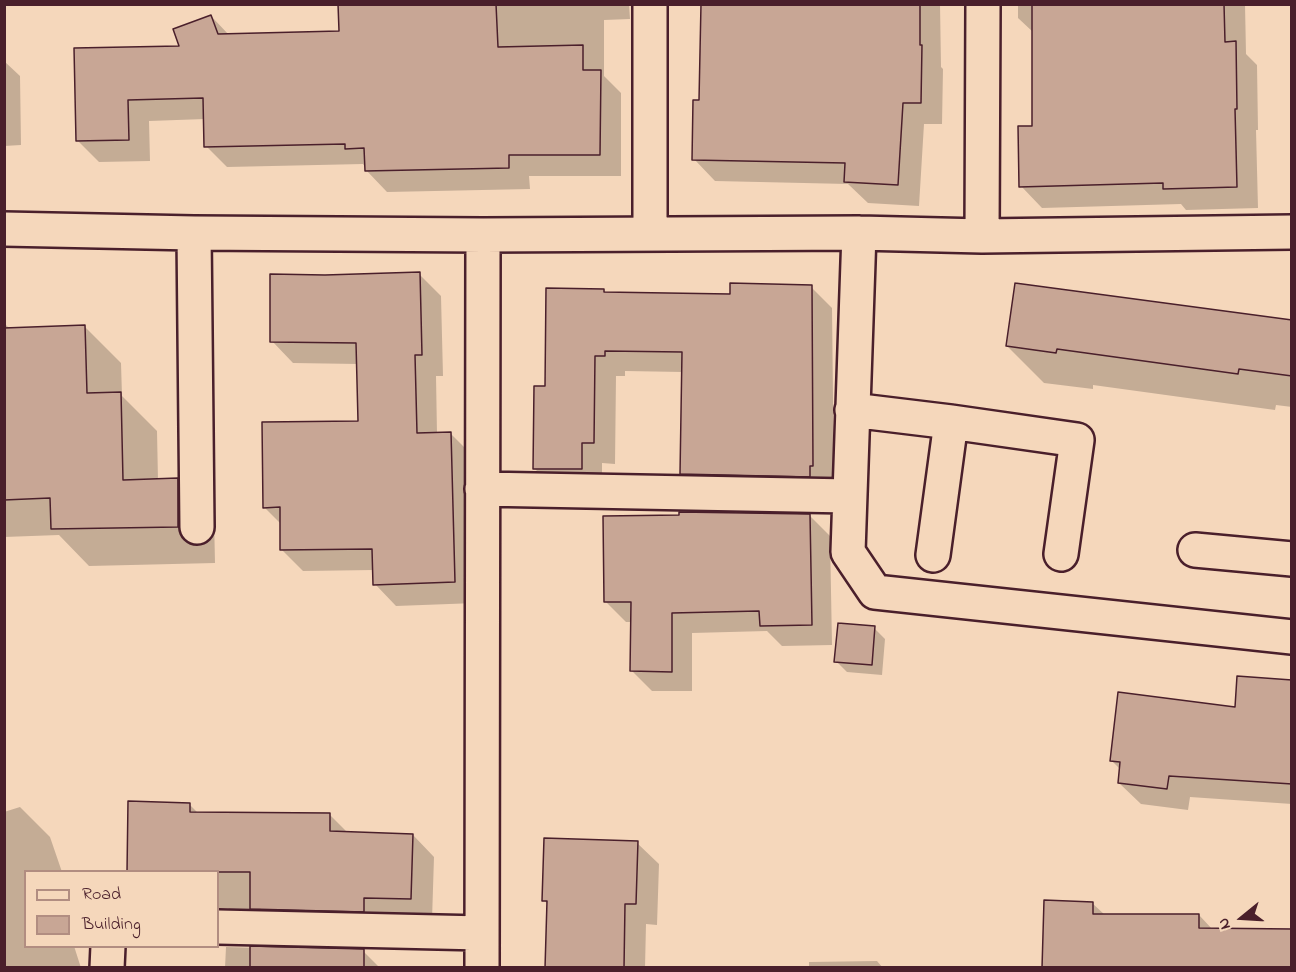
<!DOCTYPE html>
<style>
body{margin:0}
#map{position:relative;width:1296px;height:972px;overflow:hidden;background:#f5d7bb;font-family:"Indie Flower",sans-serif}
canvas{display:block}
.frame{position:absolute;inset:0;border:6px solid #4a1f2b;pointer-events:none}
.legend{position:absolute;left:24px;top:870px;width:195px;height:78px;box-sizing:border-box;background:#f5d7bb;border:2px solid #b18d81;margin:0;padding:8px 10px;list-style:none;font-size:18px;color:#4a1f2b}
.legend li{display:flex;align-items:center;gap:12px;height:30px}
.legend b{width:30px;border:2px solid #b18d81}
.north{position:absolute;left:1212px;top:888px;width:60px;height:60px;-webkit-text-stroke:4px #f5d7bb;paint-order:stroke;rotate:252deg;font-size:16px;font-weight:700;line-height:24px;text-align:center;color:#4a1f2b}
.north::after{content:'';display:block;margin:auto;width:21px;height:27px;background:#4a1f2b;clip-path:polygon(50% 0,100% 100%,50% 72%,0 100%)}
</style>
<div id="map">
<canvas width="1296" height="972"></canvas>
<div class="frame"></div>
<ul class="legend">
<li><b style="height:8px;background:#f5d7bb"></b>Road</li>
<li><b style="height:16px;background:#c8a695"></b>Building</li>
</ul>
<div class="north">N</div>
</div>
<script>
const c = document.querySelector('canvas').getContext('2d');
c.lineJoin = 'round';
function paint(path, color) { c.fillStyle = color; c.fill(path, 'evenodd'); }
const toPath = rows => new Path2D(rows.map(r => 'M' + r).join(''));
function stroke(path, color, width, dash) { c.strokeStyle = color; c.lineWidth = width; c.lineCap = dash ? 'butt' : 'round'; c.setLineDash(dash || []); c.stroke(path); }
paint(toPath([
 [340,4,629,4,630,19,604,20,604,76,621,93,621,176,529,176,530,189,387,192,366,170,366,168,363,164,227,167,206,146,205,119,149,121,150,161,99,162,78,141,181,48,211,16,229,35,340,33],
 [702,4,940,4,941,67,943,69,942,124,924,124,919,206,868,203,848,184,715,181,694,159,701,101],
 [1018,4,1245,4,1246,54,1257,65,1258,130,1256,130,1258,208,1186,210,1181,204,1042,208,1021,186,1033,127,1033,32,1018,18],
 [4,61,20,76,21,145,4,146],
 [419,274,441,296,443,376,436,376,437,434,451,434,472,455,476,603,396,606,375,584,374,570,303,571,281,549,281,524,264,507,359,423,358,364,293,363,272,341],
 [811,287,832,308,834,487,703,495,681,473,683,372,625,371,625,376,616,376,615,464,602,463,602,490,556,490,534,468,547,388,604,290,607,294,731,296],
 [1292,322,1292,407,1276,405,1275,410,1093,385,1093,389,1044,383,1007,346],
 [4,323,10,329,84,326,121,363,122,396,157,431,158,481,177,480,214,517,215,563,89,566,59,535,4,537],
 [681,516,810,516,830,536,832,645,782,646,767,631,692,633,692,691,652,691,632,671,632,622,626,622,606,602],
 [874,628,885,639,882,675,847,672,836,661],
 [1292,682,1292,804,1190,797,1188,810,1141,804,1119,783,1121,770,1111,760,1237,709],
 [189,804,199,814,330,815,348,833,413,835,434,857,432,920,249,929,228,908,218,908,218,872,128,872],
 [20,807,50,837,62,872,26,872,26,946,74,946,81,968,4,968,4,812],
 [637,843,659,864,657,925,646,924,645,968,547,968,548,905,544,900],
 [1092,903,1105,915,1199,915,1213,930,1044,968],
 [226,947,363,951,380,968,225,968],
 [877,961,883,968,809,968,809,962]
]), '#0003');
const building = toPath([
 [338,4,496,4,498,47,583,45,583,70,601,70,600,155,509,155,509,168,365,171,364,148,345,149,345,144,204,147,203,98,128,100,129,140,76,141,74,48,179,46,173,29,211,15,218,34,339,31,338,4],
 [701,4,920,4,920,45,922,45,921,103,903,103,898,185,844,182,845,163,692,160,693,100,699,100,701,4],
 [1032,4,1224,4,1225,42,1236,41,1237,109,1235,109,1237,187,1163,189,1163,183,1019,187,1018,126,1032,126,1032,4],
 [420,272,422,355,415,355,417,433,451,432,455,582,373,585,372,549,280,550,280,507,263,508,262,422,358,421,356,343,270,342,270,274,325,275,420,272],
 [730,283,812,285,813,466,810,466,810,477,680,474,682,352,605,351,605,356,595,356,594,443,582,443,582,469,533,469,534,386,545,386,546,288,604,289,604,292,730,294,730,283],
 [1015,283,1292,320,1292,376,1239,369,1238,374,1057,349,1056,353,1006,346,1015,283],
 [85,325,87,393,121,392,123,480,178,478,178,527,51,529,50,498,4,500,4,328,85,325],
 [679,512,810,514,812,625,760,626,759,611,672,613,672,672,630,671,631,602,604,602,603,516,679,515,679,512],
 [838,623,875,626,872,665,834,662,838,623],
 [1237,676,1292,680,1292,784,1169,776,1167,789,1118,783,1120,762,1110,761,1118,692,1235,707,1237,676],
 [128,801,190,803,190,812,330,813,330,831,413,834,411,899,364,898,364,912,250,909,250,872,127,872,128,801],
 [544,838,638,841,636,904,625,904,624,968,545,968,547,901,542,901,544,838],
 [1044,900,1093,902,1093,914,1199,914,1199,928,1292,929,1292,968,1042,968,1044,900],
 [250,946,364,949,364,968,250,968,250,946]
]);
paint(building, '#c8a695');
stroke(building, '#4a1f2b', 1.5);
const minor = toPath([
 [650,4,650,234],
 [4,229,194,233,483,235,859,233,982,236,1292,232],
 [194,233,197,527],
 [859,233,848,552,875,592,1292,637],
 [982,236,983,4],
 [852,410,951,422,1077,440,1061,554],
 [482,489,849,496],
 [1195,550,1292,559],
 [933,555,951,422],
 [218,927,482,933],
 [107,968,108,946],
 [482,968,483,235]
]);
stroke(minor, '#4a1f2b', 38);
stroke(minor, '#f5d7bb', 33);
</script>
